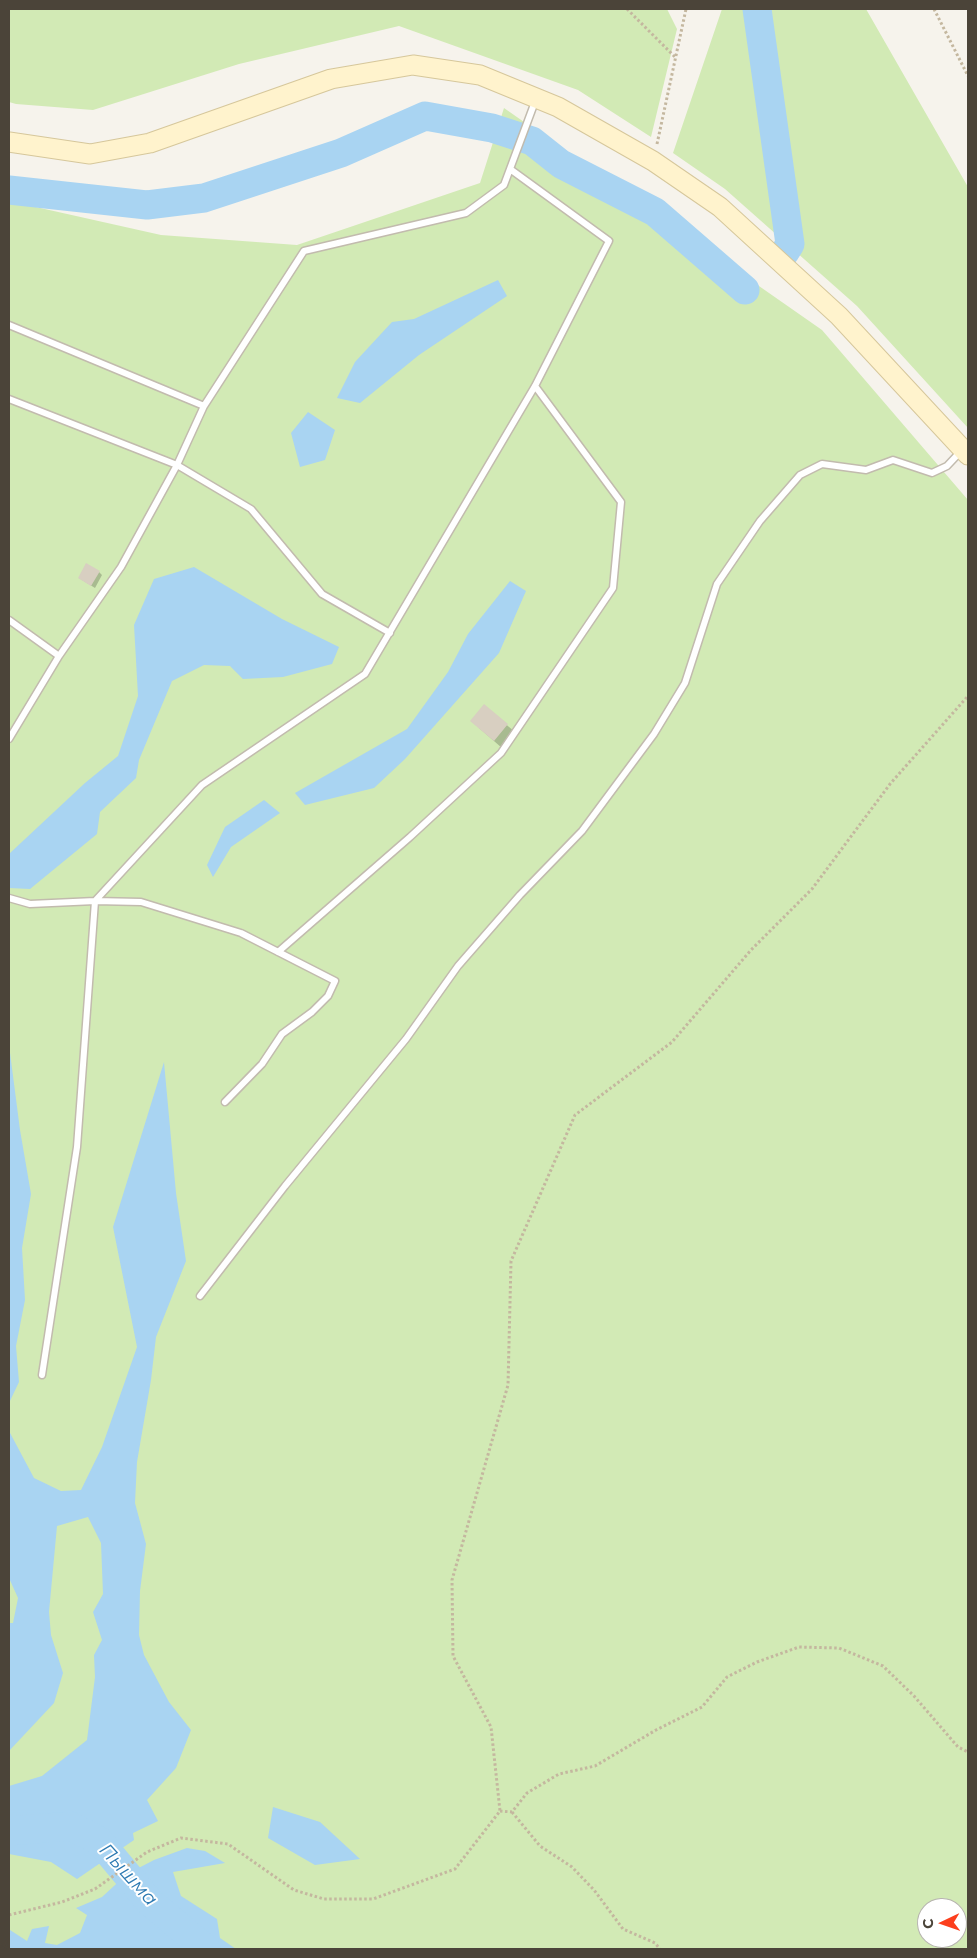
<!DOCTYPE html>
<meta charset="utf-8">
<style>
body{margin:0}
#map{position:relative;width:977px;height:1958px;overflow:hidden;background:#f6f3ec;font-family:Montserrat,sans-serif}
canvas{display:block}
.frame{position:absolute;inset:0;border:10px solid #4b4439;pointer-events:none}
.north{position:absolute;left:917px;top:1898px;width:50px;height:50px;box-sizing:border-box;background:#fff;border:1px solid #b7b4b0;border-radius:50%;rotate:267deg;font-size:14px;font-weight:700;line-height:20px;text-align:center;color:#4b4439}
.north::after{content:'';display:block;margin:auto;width:18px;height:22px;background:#fc3f1d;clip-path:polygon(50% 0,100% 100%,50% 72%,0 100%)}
</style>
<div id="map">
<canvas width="977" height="1958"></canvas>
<div class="frame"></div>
<div class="north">С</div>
</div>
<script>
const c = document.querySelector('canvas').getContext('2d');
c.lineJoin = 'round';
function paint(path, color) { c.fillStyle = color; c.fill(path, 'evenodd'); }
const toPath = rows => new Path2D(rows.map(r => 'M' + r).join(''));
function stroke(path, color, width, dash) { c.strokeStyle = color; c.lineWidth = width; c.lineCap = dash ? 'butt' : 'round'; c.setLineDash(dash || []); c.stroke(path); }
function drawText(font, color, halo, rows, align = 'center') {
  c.font = font + ' Montserrat,sans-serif'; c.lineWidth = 4; c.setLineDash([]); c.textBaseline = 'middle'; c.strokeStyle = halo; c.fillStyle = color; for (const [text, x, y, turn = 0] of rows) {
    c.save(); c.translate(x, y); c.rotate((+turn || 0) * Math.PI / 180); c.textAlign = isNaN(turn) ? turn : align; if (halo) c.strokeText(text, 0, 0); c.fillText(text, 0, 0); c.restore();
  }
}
paint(toPath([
 [9,9,667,9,677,29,651,137,578,90,399,26,239,64,93,110,16,104,9,102],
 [722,9,866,9,968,187,968,428,857,306,725,189,673,153],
 [504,108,822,330,968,500,968,1949,9,1949,9,201,161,235,297,245,480,183],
 [927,1908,957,1908,957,1938,927,1938]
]), '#d2eab5');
paint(toPath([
 [498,280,507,296,419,355,360,403,337,398,355,362,392,322,414,319],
 [308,412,335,430,325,460,300,467,291,433],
 [194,567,282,619,339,647,332,664,283,677,243,679,230,666,204,665,172,681,139,760,136,778,100,812,97,834,30,889,9,888,9,854,85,783,118,756,138,696,134,625,154,579],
 [510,581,526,591,499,653,405,759,374,788,305,805,295,793,407,729,448,672,468,634],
 [264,800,280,813,231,847,213,877,207,865,225,827],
 [9,1045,20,1130,31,1194,22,1248,25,1300,16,1346,19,1382,9,1403],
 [164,1062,176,1193,186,1261,156,1337,151,1380,137,1462,135,1503,146,1544,140,1591,139,1635,144,1655,169,1702,191,1730,176,1768,147,1800,158,1821,133,1833,134,1840,77,1879,51,1862,9,1854,9,1786,42,1776,87,1740,95,1677,94,1655,102,1640,93,1612,103,1594,101,1543,88,1517,57,1526,49,1612,51,1635,63,1673,54,1703,9,1751,9,1623,13,1623,18,1598,9,1578,9,1431,34,1478,61,1491,81,1490,102,1447,137,1347,113,1227],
 [273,1807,320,1822,360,1859,315,1865,268,1838],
 [187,1848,205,1851,225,1863,173,1872,181,1896,217,1919,220,1938,236,1949,9,1949,10,1930,27,1941,32,1929,49,1926,45,1943,57,1945,80,1933,87,1915,76,1908,102,1897,127,1874,154,1860]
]), '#a9d4f2');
paint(toPath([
 [99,572,102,575,95,588,79,578],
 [484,706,515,732,502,748,479,728]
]), '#0003');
stroke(toPath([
 [757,9,790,244,785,252],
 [9,190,147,205,204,198,341,153,425,116,492,128,532,141,561,164,655,212,745,290],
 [9,1831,71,1826,99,1841,150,1902,206,1949]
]), '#a9d4f2', 29);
paint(toPath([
 [86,563,100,571,91,586,78,578],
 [484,704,508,724,494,741,470,721]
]), '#d8cfc1');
const lane = toPath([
 [9,325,204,406],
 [9,399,177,465,251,509,322,594,390,633],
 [9,620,59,656],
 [9,739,59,656,121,567,177,465,204,406,304,251,466,213,504,185,536,99],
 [9,898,30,904,95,901,141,902,241,933,335,981,328,996,312,1012,282,1034,262,1064,225,1102],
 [278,952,410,837,501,753,613,588,621,502,535,386],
 [200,1296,285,1186,406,1039,458,966,520,895,582,831,654,734,685,683,717,584,760,521,800,475,822,464,866,470,893,460,932,473,947,466,962,450],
 [42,1375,77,1147,95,901,202,785,365,674,535,386,609,241,510,169]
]);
const secondary = toPath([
 [9,142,90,154,150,143,331,79,413,65,480,75,558,107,653,161,720,207,839,316,968,455]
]);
stroke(lane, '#c2bbae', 9);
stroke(secondary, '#d6c79b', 21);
stroke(toPath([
 [627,9,676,58],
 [934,9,968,76],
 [657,144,686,9],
 [500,1811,512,1812,527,1793,559,1774,595,1766,656,1730,702,1707,727,1677,757,1662,799,1647,839,1648,883,1666,914,1696,958,1747,968,1752],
 [512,1812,540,1846,572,1867,594,1890,623,1929,655,1943,660,1949],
 [9,1915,62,1902,95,1889,147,1852,181,1838,228,1844,294,1890,324,1899,373,1899,455,1869,500,1811,491,1727,453,1656,452,1580,508,1385,511,1261,575,1115,672,1042,751,950,812,889,890,784,968,696]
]), '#c4b79f', 3, [2.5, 2.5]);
stroke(lane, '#fff', 6);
stroke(secondary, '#fff3cd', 19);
drawText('italic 19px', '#2e7ab2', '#fff', [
 ["Пышма",128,1875,48]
]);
</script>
